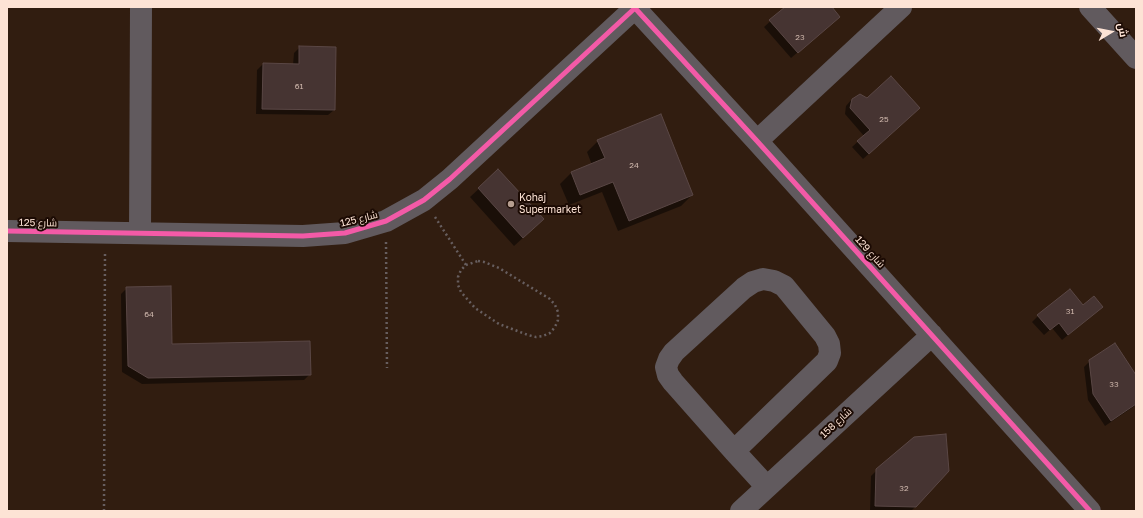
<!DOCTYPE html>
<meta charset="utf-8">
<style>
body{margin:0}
#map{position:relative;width:1143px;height:518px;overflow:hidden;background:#311d10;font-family:"Golos Text",Cairo,sans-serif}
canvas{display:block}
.frame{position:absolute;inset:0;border:8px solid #fde3d5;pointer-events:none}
.north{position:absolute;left:1091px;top:12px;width:40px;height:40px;-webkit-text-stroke:3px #1b0a03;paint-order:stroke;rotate:80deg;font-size:11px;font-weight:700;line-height:16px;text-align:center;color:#fde3d5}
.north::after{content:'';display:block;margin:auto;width:14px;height:18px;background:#fde3d5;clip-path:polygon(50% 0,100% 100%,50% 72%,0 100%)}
</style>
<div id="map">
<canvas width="1143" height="518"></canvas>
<div class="frame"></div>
<div class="north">ش</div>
</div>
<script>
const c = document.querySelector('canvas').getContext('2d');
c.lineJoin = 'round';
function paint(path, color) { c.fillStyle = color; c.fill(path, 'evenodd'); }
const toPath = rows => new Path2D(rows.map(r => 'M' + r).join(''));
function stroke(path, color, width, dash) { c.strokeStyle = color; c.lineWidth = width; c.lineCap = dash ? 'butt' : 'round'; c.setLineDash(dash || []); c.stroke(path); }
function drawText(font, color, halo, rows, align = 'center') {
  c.font = font + ' "Golos Text",Cairo,sans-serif'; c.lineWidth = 4; c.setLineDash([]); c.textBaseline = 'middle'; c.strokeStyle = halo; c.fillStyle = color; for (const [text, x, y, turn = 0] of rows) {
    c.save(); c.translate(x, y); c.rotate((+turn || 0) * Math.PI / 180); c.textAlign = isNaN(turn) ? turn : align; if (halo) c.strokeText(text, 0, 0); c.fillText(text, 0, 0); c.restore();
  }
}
paint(toPath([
 [786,7,831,7,833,22,791,58,764,27],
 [300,47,334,110,328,115,256,114,257,70,263,64,293,65,294,53],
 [852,99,867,99,913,114,863,159,852,147,864,136,845,114,846,106],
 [598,141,692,195,681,206,618,231,602,192,569,205,560,184,571,173,592,165,587,152],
 [498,171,534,228,514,246,470,197],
 [127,288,171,345,310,374,304,380,142,384,122,372,121,294],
 [1083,307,1096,312,1062,340,1052,328,1044,335,1032,322,1038,316],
 [1090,361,1136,377,1136,405,1105,426,1088,400,1084,367],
 [877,470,915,507,911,511,870,511,871,476]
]), '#0007');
const building = toPath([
 [785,7,832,7,840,17,798,53,769,20,785,7],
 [299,46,336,47,335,110,262,109,263,63,299,64,299,46],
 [891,76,920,108,869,154,857,141,870,130,850,108,852,99,860,94,867,98,891,76],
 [661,114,693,195,629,221,613,182,580,195,571,172,605,158,597,140,661,114],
 [498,169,544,219,523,238,478,188,498,169],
 [171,286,172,344,310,341,311,375,148,378,128,366,126,287,171,286],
 [1070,289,1083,305,1094,296,1103,307,1068,335,1059,323,1050,330,1037,315,1070,289],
 [1115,343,1136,375,1136,404,1111,421,1093,394,1089,360,1115,343],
 [946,434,949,471,916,507,875,506,876,469,914,437,946,434]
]);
paint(building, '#463432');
stroke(building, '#5a4745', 1);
stroke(toPath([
 [435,217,466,265],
 [386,242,387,368],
 [478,261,484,262,499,268,550,299,555,305,558,312,558,320,555,327,550,333,543,336,536,337,528,335,499,324,475,308,461,292,458,285,458,277,461,270,466,265,478,261],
 [104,511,105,253]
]), '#675e5f', 2.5, [2, 3]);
stroke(toPath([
 [634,7,757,141,1090,511],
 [1090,7,1136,58],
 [757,141,901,7],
 [7,231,303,236,345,233,386,221,424,200,450,179,635,8],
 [140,233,141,7],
 [734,451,827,361,830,353,829,344,825,336,784,286,774,281,763,279,753,282,744,288,674,352,669,359,666,367,668,375,673,382,734,451,767,487],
 [741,511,932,335]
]), '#615a5e', 22);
stroke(toPath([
 [634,7,757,141,1090,511],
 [7,231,303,236,345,233,386,221,424,200,450,179,635,8]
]), '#f35aa7', 5);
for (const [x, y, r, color] of [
 [511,204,4,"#b69e90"]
]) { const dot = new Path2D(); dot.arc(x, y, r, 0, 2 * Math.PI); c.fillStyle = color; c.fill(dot); stroke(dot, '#1b0a03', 1.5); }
drawText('8px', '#cfb7ac', null, [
 ["23",800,37],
 ["61",299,86],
 ["25",884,119],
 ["24",634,165],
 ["31",1070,311],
 ["64",149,314],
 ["33",1114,384],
 ["32",904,488]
]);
drawText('10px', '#fde3d5', '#1b0a03', [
 ["Kohaj",519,198],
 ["Supermarket",519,210]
], 'left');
drawText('10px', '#fde3d5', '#1b0a03', [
 ["شارع 125",359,219,-14],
 ["شارع 125",38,223,1],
 ["شارع 129",870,252,48],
 ["شارع 158",836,423,-43]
]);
</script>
